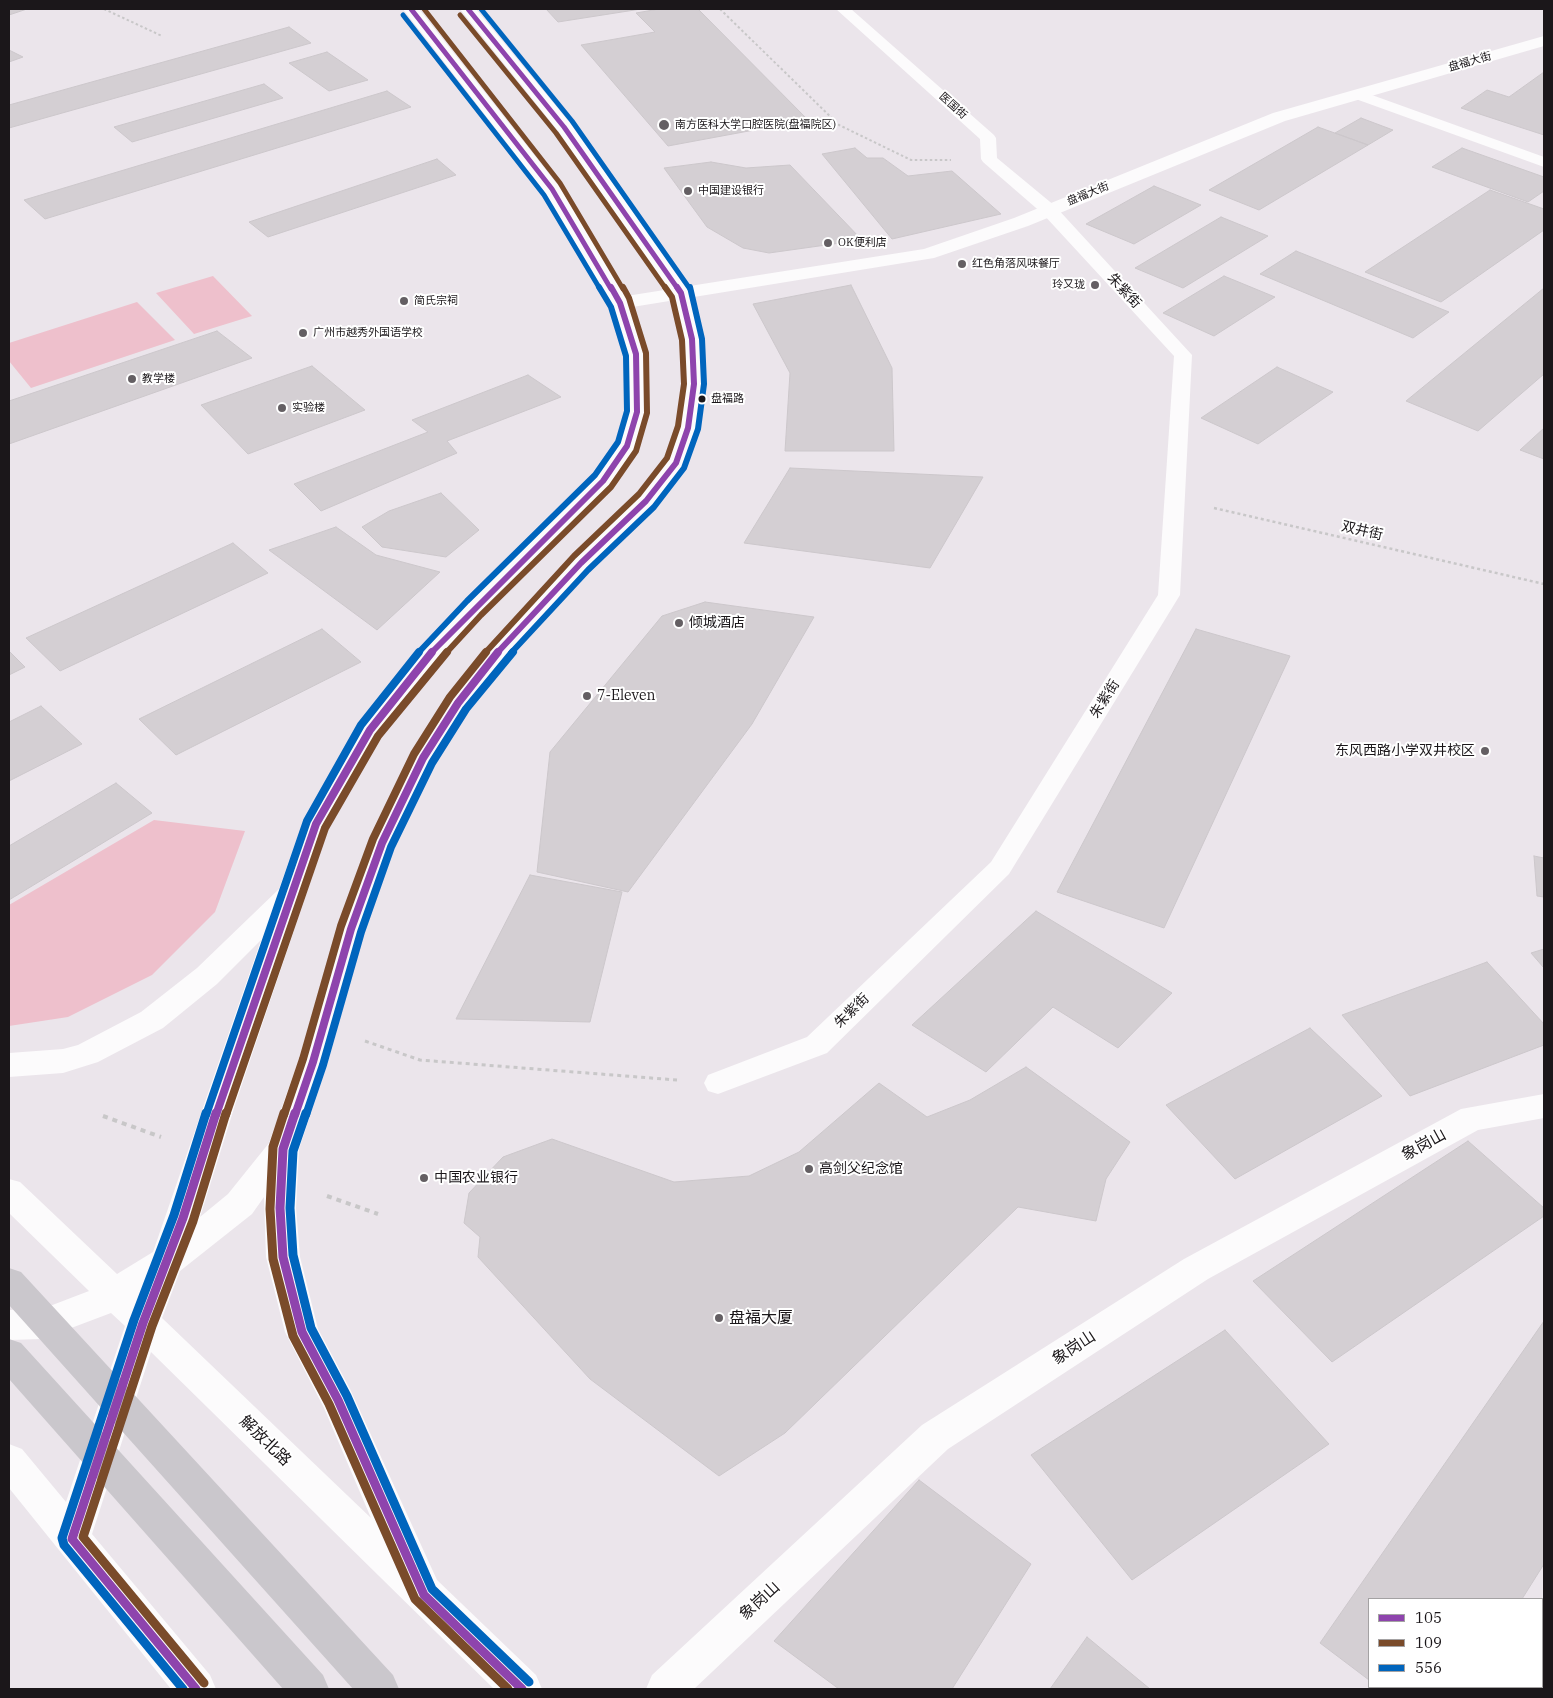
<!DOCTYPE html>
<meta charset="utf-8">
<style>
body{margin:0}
#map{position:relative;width:1553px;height:1698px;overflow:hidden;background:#ebe5eb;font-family:"IBM Plex Serif",serif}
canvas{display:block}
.frame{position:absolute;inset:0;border:10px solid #1b171a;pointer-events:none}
.legend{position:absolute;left:1368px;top:1598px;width:175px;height:90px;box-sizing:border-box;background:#fff;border:1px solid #a4a2a3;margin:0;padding:6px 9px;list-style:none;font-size:15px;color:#1b171a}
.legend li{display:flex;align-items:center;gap:10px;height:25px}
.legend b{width:25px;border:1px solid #a4a2a3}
</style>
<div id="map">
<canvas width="1553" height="1698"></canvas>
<div class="frame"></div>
<ul class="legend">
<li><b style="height:6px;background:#8e44ad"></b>105</li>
<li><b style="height:6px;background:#7a4b2a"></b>109</li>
<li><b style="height:6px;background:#0065bd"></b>556</li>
</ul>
</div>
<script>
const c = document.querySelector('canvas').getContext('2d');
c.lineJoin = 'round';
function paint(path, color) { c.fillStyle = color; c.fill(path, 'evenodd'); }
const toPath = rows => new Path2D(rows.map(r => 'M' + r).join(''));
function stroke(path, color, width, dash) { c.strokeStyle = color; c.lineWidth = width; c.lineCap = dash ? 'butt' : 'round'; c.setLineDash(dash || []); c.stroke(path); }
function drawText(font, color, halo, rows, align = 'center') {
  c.font = font + ' "IBM Plex Serif","Noto Sans SC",serif'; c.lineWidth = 4; c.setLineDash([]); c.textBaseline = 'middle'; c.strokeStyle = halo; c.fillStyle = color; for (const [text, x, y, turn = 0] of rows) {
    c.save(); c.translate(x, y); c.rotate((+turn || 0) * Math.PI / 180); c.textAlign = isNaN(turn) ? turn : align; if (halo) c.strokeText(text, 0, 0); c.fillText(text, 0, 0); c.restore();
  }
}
paint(toPath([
 [213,276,252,316,194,334,156,293],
 [137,302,175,340,31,388,9,361,9,343],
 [154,820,245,831,215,912,152,975,68,1017,9,1026,9,905]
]), '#eec0cc');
const building = toPath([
 [9,9,27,9,9,15,9,9],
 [546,9,641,9,558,22,546,9],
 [659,9,698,9,808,120,668,146,581,45,655,32,636,13,659,9],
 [289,27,311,43,9,128,9,105,289,27],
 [9,50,23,57,9,62,9,50],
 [327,52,368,80,329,91,289,63,327,52],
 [1544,72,1544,135,1461,108,1487,90,1509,97,1544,72],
 [264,84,283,98,132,142,114,127,264,84],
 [387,91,411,107,45,219,24,200,387,91],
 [1361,118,1393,130,1368,145,1335,133,1361,118],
 [1318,127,1368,145,1259,210,1209,190,1318,127],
 [855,148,867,158,883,158,908,176,952,171,1001,214,892,239,822,154,855,148],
 [1462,148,1544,177,1544,191,1528,202,1432,167,1462,148],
 [437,159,456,175,268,237,249,222,437,159],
 [711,162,746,168,790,165,862,240,769,253,743,248,707,227,664,168,711,162],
 [1154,186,1201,205,1134,244,1086,224,1154,186],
 [1490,190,1544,209,1544,230,1441,302,1365,272,1490,190],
 [1221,217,1268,236,1183,288,1135,268,1221,217],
 [1296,251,1449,312,1413,338,1260,274,1296,251],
 [1224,276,1275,297,1214,336,1163,313,1224,276],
 [851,285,892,368,894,451,785,451,790,373,753,304,851,285],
 [1544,288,1544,374,1478,431,1406,401,1544,288],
 [217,331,252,358,9,444,9,401,217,331],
 [312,366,365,410,248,454,201,405,312,366],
 [1277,367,1333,392,1258,444,1201,418,1277,367],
 [528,375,561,397,447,441,457,453,321,511,294,484,428,432,412,420,528,375],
 [1544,428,1544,459,1520,450,1544,428],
 [790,468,983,477,930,568,744,543,790,468],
 [441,493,479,530,446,557,382,547,362,527,389,511,441,493],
 [336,527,376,555,440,572,377,630,269,550,336,527],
 [233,543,268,573,60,671,26,638,233,543],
 [705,602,814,617,752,724,628,892,537,872,550,752,662,616,705,602],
 [322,629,361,662,176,755,139,719,322,629],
 [1196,629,1290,656,1164,928,1057,892,1196,629],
 [9,651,25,667,9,675,9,651],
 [41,706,82,744,9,781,9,722,41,706],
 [116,783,152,813,9,900,9,846,116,783],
 [1534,856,1544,858,1544,897,1537,896,1534,856],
 [530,875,622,892,590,1022,456,1019,530,875],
 [1036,911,1172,993,1118,1048,1053,1007,986,1072,912,1025,1036,911],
 [1544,949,1544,968,1531,953,1544,949],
 [1487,962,1544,1024,1544,1045,1410,1096,1342,1015,1487,962],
 [1310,1028,1382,1096,1235,1179,1166,1105,1310,1028],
 [1026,1067,1130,1142,1106,1179,1096,1221,1018,1207,785,1433,719,1476,590,1379,478,1257,480,1237,464,1223,469,1193,503,1157,552,1139,674,1182,749,1176,799,1152,879,1083,927,1117,970,1100,1026,1067],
 [1468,1141,1544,1208,1544,1216,1332,1362,1253,1281,1468,1141],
 [1544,1321,1544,1564,1522,1599,1369,1599,1369,1680,1320,1643,1544,1321],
 [1225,1330,1329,1444,1132,1580,1031,1455,1225,1330],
 [919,1480,1031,1564,952,1689,839,1689,774,1641,919,1480],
 [1087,1637,1150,1689,1050,1689,1087,1637],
 [1379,1687,1467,1687,1465,1689,1382,1689,1379,1687]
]);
paint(building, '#d4cfd3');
stroke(building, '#ccc7cb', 1);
stroke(toPath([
 [104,9,162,36],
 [720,9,839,125,911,160,951,160]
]), '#c8c7c8', 2, [2.5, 2.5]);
stroke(toPath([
 [1214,508,1544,584]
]), '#c8c7c8', 2.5, [3, 3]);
stroke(toPath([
 [365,1041,420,1060,677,1080]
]), '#c8c7c8', 3, [4, 4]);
stroke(toPath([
 [103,1116,161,1137],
 [327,1196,378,1214]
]), '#c8c7c8', 4, [5, 5]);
paint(toPath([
 [836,9,851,9,994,135,996,138,997,158,1055,206,1192,355,1180,595,1009,874,827,1053,718,1094,708,1091,704,1083,708,1075,807,1037,991,862,1158,595,1174,356,1043,214,983,162,981,159,980,139,836,9],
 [1358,90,1544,157,1544,167,1353,98,1350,95,1353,92,1358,90]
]), '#fcfbfc');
paint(toPath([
 [1544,36,1544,46,1285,121,1028,226,934,258,620,309,613,307,610,303,613,299,620,297,924,249,1014,218,1273,113,1544,36],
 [1544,1094,1544,1118,1478,1130,1208,1279,948,1449,694,1689,646,1689,652,1675,922,1425,1184,1259,1461,1109,1544,1094]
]), '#fcfbfc');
paint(toPath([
 [403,9,419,9,561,189,630,303,646,354,648,412,638,446,611,486,483,613,432,668,380,734,330,824,235,1105,200,1217,228,1194,269,1143,298,1062,337,929,368,843,410,758,449,697,491,644,573,558,638,496,665,462,677,428,684,384,682,339,671,293,558,131,460,9,476,9,570,123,691,293,702,339,704,384,699,428,687,463,654,506,589,568,509,656,467,709,436,759,396,843,365,929,328,1062,299,1149,296,1208,300,1257,318,1329,350,1389,437,1580,536,1675,542,1689,494,1689,151,1352,92,1534,210,1675,216,1689,171,1689,9,1488,9,1444,22,1449,66,1502,125,1326,111,1313,42,1339,9,1340,9,1310,42,1309,89,1291,9,1213,9,1179,20,1182,117,1274,153,1252,261,940,217,984,163,1028,98,1062,63,1073,9,1077,9,1053,63,1049,78,1045,141,1012,197,968,279,889,302,824,361,724,414,656,465,603,595,476,616,446,626,412,626,354,610,303,544,191,403,9],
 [264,1197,266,1257,285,1332,324,1408,371,1518,162,1318,180,1271,252,1214,264,1197]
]), '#fcfbfc');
paint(toPath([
 [9,1268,21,1272,393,1675,399,1689,353,1689,9,1305,9,1268],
 [9,1339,21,1343,323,1675,329,1689,283,1689,9,1379,9,1339]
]), '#cac7cc');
stroke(toPath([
 [411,9,552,189,611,289],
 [468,9,564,127,678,289]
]), '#8e44ad', 5);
stroke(toPath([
 [431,653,603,481,627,446,637,412,636,354,620,303,611,287],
 [497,653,581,563,646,501,676,463,688,428,694,384,692,339,681,293,677,287]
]), '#8e44ad', 6);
stroke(toPath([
 [216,1115,316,824,370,730,432,652],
 [295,1115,313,1062,351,929,382,843,423,758,458,703,498,652]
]), '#8e44ad', 8);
stroke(toPath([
 [295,1113,283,1149,280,1208,283,1257,302,1332,338,1400,424,1595,522,1689],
 [196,1689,72,1539,143,1323,183,1218,216,1113]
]), '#8e44ad', 9);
stroke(toPath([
 [424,9,560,183,623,289],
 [460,15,556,133,666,289]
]), '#7a4b2a', 5);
stroke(toPath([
 [446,653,481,615,611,487,636,451,647,413,646,353,629,298,623,287],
 [485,653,574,556,639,494,667,458,678,426,684,384,682,340,672,297,665,287]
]), '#7a4b2a', 6);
stroke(toPath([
 [226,1115,325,828,378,736,447,652],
 [284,1115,303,1059,341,926,373,839,414,754,450,697,486,652]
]), '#7a4b2a', 8);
stroke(toPath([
 [284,1113,273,1147,270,1209,273,1259,293,1336,329,1404,415,1599,508,1689],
 [204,1683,83,1537,152,1326,193,1221,226,1113]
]), '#7a4b2a', 9);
stroke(toPath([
 [481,9,572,121,690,289],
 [403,15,544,195,600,289]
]), '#0065bd', 5);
stroke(toPath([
 [418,653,467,601,595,475,618,442,627,411,626,356,611,307,599,287],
 [511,653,588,570,654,507,684,468,698,429,704,384,702,339,690,287]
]), '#0065bd', 6);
stroke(toPath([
 [206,1115,307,821,361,725,419,652],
 [306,1115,323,1065,361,932,391,847,432,763,466,709,513,652]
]), '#0065bd', 8);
stroke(toPath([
 [306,1113,293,1151,290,1208,293,1255,311,1328,347,1396,432,1589,529,1682],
 [183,1689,64,1545,62,1538,134,1320,174,1215,206,1113]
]), '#0065bd', 9);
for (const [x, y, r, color] of [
 [664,125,6,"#645f63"],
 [688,191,5,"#645f63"],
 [828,243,5,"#645f63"],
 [962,264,5,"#645f63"],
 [1095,285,5,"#645f63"],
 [404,301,5,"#645f63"],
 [303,333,5,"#645f63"],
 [132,379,5,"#645f63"],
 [702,399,4.5,"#1b171a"],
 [282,408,5,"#645f63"],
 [679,623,5,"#645f63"],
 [587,696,5,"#645f63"],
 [1485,751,5,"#645f63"],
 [809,1169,5,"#645f63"],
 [424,1178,5,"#645f63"],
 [719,1318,5,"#645f63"]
]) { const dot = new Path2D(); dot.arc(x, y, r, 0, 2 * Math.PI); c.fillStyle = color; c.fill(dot); stroke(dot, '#fff', 2); }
drawText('11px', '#1b171a', '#fff', [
 ["盘福大街",1470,62,-16],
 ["医国街",953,106,42],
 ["盘福大街",1088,194,-22]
]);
drawText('11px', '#1b171a', '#fff', [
 ["南方医科大学口腔医院(盘福院区)",675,125],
 ["中国建设银行",698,191],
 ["OK便利店",838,243],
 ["红色角落风味餐厅",972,264],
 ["玲又珑",1085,285,"right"],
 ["简氏宗祠",414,301],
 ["广州市越秀外国语学校",313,333],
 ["教学楼",142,379],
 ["实验楼",292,408]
], 'left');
drawText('11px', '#1b171a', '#fff', [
 ["盘福路",711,399]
], 'left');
drawText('14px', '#1b171a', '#fff', [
 ["朱紫街",1124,291,47],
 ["双井街",1362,531,13],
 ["朱紫街",1105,699,-58],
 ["朱紫街",852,1011,-44]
]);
drawText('14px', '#1b171a', '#fff', [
 ["倾城酒店",689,623],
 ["7-Eleven",597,696],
 ["东风西路小学双井校区",1475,751,"right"],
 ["高剑父纪念馆",819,1169],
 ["中国农业银行",434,1178]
], 'left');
drawText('16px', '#1b171a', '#fff', [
 ["象岗山",1424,1145,-29],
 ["象岗山",1074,1348,-33],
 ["解放北路",265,1441,44],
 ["象岗山",760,1601,-43]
]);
drawText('16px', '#1b171a', '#fff', [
 ["盘福大厦",729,1318]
], 'left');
</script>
